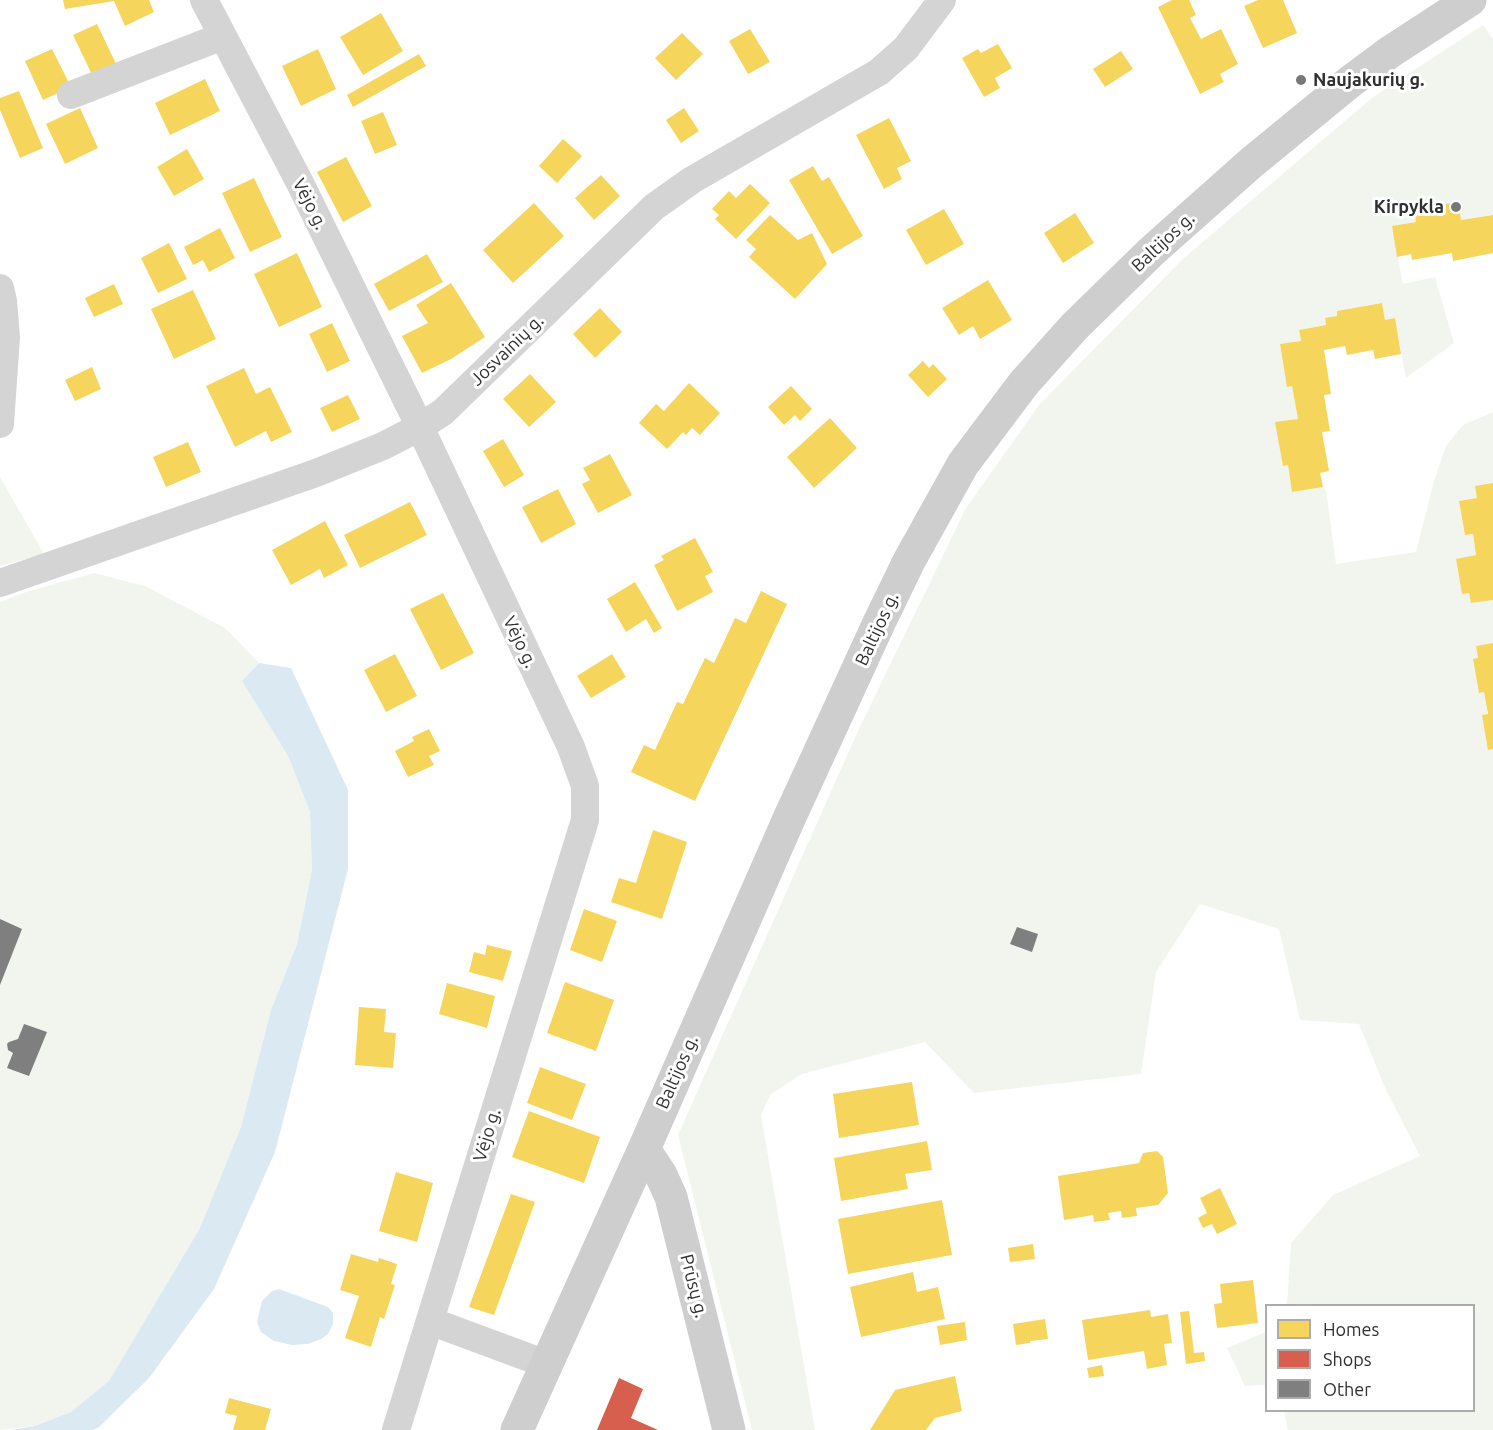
<!DOCTYPE html>
<meta charset="utf-8">
<style>
body{margin:0}
#map{position:relative;width:1493px;height:1430px;overflow:hidden;background:#fff;font-family:Ubuntu,sans-serif}
canvas{display:block}
.legend{position:absolute;left:1265px;top:1304px;width:210px;height:108px;box-sizing:border-box;background:#fff;border:2px solid #acacac;margin:0;padding:8px 10px;list-style:none;font-size:18px;color:#303030}
.legend li{display:flex;align-items:center;gap:12px;height:30px}
.legend b{width:30px;border:2px solid #acacac}
</style>
<div id="map">
<canvas width="1493" height="1430"></canvas>
<ul class="legend">
<li><b style="height:16px;background:#f6d55c"></b>Homes</li>
<li><b style="height:16px;background:#d6604d"></b>Shops</li>
<li><b style="height:16px;background:#7f7f7f"></b>Other</li>
</ul>
</div>
<script>
const c = document.querySelector('canvas').getContext('2d');
c.lineJoin = 'round';
function paint(path, color) { c.fillStyle = color; c.fill(path, 'evenodd'); }
const toPath = rows => new Path2D(rows.map(r => 'M' + r).join(''));
function stroke(path, color, width, dash) { c.strokeStyle = color; c.lineWidth = width; c.lineCap = dash ? 'butt' : 'round'; c.setLineDash(dash || []); c.stroke(path); }
function drawText(font, color, halo, rows, align = 'center') {
  c.font = font + ' Ubuntu,sans-serif'; c.lineWidth = 6; c.setLineDash([]); c.textBaseline = 'middle'; c.strokeStyle = halo; c.fillStyle = color; for (const [text, x, y, turn = 0] of rows) {
    c.save(); c.translate(x, y); c.rotate((+turn || 0) * Math.PI / 180); c.textAlign = isNaN(turn) ? turn : align; if (halo) c.strokeText(text, 0, 0); c.fillText(text, 0, 0); c.restore();
  }
}
paint(toPath([
 [1483,25,1493,39,1493,215,1461,220,1457,202,1445,204,1446,210,1416,215,1416,222,1392,227,1403,284,1435,277,1454,343,1406,378,1395,319,1385,320,1382,303,1337,311,1337,316,1325,318,1326,325,1299,330,1301,341,1280,345,1287,386,1292,386,1298,419,1276,423,1283,466,1288,465,1292,492,1323,487,1326,490,1336,564,1416,552,1434,481,1446,446,1463,425,1493,412,1493,483,1477,498,1459,501,1465,535,1473,534,1476,555,1456,559,1462,594,1469,593,1471,603,1493,600,1493,643,1476,646,1478,658,1473,660,1479,693,1484,692,1493,749,1493,1430,1288,1430,1284,1411,1474,1410,1474,1306,1287,1305,1291,1243,1333,1195,1420,1156,1386,1090,1359,1024,1300,1020,1279,929,1200,904,1156,972,1141,1074,974,1093,925,1042,802,1074,771,1094,761,1115,815,1430,752,1430,678,1135,858,731,966,508,1039,405,1184,258,1373,97],
 [0,477,44,554,0,566],
 [94,573,145,586,225,628,259,663,242,681,288,756,310,812,312,870,297,944,271,1010,241,1127,200,1228,109,1381,71,1412,35,1426,0,1430,0,602,26,592],
 [1266,1332,1266,1385,1245,1386,1227,1348]
]), '#f1f5ed');
paint(toPath([
 [259,663,291,668,348,790,348,869,275,1152,214,1289,149,1378,99,1427,93,1430,11,1430,35,1426,71,1412,109,1381,200,1228,241,1127,271,1010,297,944,312,870,310,812,288,756,242,681],
 [279,1289,328,1307,333,1313,333,1324,328,1334,321,1339,308,1344,292,1345,274,1341,261,1332,257,1322,262,1301,272,1291]
]), '#dbe9f2');
paint(toPath([
 [63,0,149,0,154,12,125,26,114,1,65,9],
 [1172,0,1189,0,1196,15,1190,18,1201,39,1221,29,1238,64,1220,74,1224,82,1200,94,1158,7],
 [1258,0,1283,0,1297,33,1263,48,1244,6],
 [381,13,403,51,363,75,340,37],
 [97,24,119,70,95,81,73,35],
 [750,29,770,62,748,74,729,41],
 [682,33,703,54,676,80,655,58],
 [998,44,1012,68,995,78,1000,88,984,97,962,58,978,49,981,53],
 [52,49,71,87,43,100,25,61],
 [318,49,336,89,301,106,282,66],
 [1121,51,1133,69,1105,87,1093,69],
 [419,54,426,66,353,107,347,95],
 [205,79,220,111,170,135,155,103],
 [19,91,43,148,20,158,0,110,0,98],
 [80,108,98,148,65,164,46,124],
 [684,108,699,131,681,143,666,120],
 [383,112,397,145,375,154,361,121],
 [889,118,911,161,897,168,902,179,884,189,856,135],
 [563,139,582,156,557,183,539,166],
 [187,149,204,179,174,196,157,167],
 [346,157,372,206,343,222,317,172],
 [813,166,822,181,829,177,863,236,832,254,789,180],
 [601,175,620,196,594,220,575,198],
 [254,178,282,237,250,252,222,193],
 [750,184,770,203,736,239,715,219,719,215,712,209,729,191,736,198],
 [1458,202,1461,220,1493,215,1493,253,1453,261,1452,253,1412,260,1411,254,1397,257,1392,226,1416,222,1415,215,1446,210,1445,204],
 [534,203,564,236,513,283,483,250],
 [944,209,964,244,926,265,906,230],
 [1075,213,1094,243,1063,263,1044,233],
 [770,215,798,240,812,233,827,264,795,299,749,257,756,249,746,240],
 [220,228,235,258,209,272,203,260,193,265,184,247],
 [169,243,187,279,158,293,141,258],
 [297,253,322,307,279,327,254,274],
 [427,254,443,282,389,311,374,284],
 [988,280,1012,320,980,339,973,326,959,335,942,308],
 [451,283,485,337,451,359,422,373,402,336,428,323,416,305],
 [114,284,123,304,94,317,85,298],
 [193,290,216,339,174,359,151,309],
 [1382,303,1385,320,1395,318,1401,354,1375,359,1373,350,1347,355,1345,346,1324,350,1331,394,1324,395,1330,431,1322,432,1329,471,1320,473,1323,487,1292,492,1288,465,1283,466,1275,422,1298,419,1292,386,1287,387,1280,344,1301,341,1299,330,1326,325,1325,318,1337,316,1337,311],
 [600,308,622,332,595,358,573,334],
 [332,323,350,361,327,372,309,334],
 [923,361,929,368,933,364,947,379,928,397,908,375],
 [92,367,101,389,75,401,65,380],
 [244,368,256,394,270,387,292,432,271,442,266,431,235,447,206,386],
 [530,374,556,402,529,427,503,399],
 [689,383,720,413,700,435,692,428,686,435,683,432,667,449,639,423,656,404,664,411],
 [791,386,812,409,800,421,795,415,784,425,768,407],
 [348,395,360,419,332,432,320,408],
 [830,418,857,448,814,488,787,457],
 [503,439,524,475,504,487,483,451],
 [188,442,201,472,166,487,153,457],
 [610,454,632,495,598,513,582,484,590,480,583,468],
 [1493,483,1493,600,1471,603,1469,593,1462,594,1456,559,1476,555,1473,534,1465,535,1459,501,1477,498,1475,486],
 [558,489,576,524,541,543,522,507],
 [410,502,427,535,360,568,344,535],
 [325,521,348,565,324,578,320,569,291,585,272,550],
 [695,538,713,572,705,576,713,592,677,611,654,565,664,560,661,556],
 [635,582,662,628,654,633,646,619,626,632,607,599],
 [761,591,787,604,695,801,631,772,644,745,655,750,677,702,683,704,705,658,714,663,735,618,746,623],
 [443,593,474,653,441,670,410,609],
 [1493,643,1493,749,1488,750,1482,715,1488,714,1484,692,1479,693,1473,659,1478,658,1476,646],
 [395,654,417,696,386,712,364,670],
 [612,654,626,677,591,698,577,676],
 [429,729,440,751,429,756,434,765,408,777,395,751,414,741,412,737],
 [653,830,687,842,662,919,611,902,619,878,636,883],
 [584,909,617,921,602,962,570,950],
 [487,945,512,951,503,981,469,972,474,952,485,955],
 [565,982,614,1000,596,1051,547,1033],
 [447,983,495,996,487,1028,439,1014],
 [359,1007,386,1009,384,1032,396,1033,393,1068,355,1065],
 [540,1067,586,1084,572,1120,527,1103],
 [912,1082,919,1125,839,1138,833,1094],
 [529,1111,600,1137,584,1183,512,1157],
 [927,1141,932,1170,905,1174,908,1189,841,1201,834,1158],
 [1157,1151,1163,1157,1168,1193,1158,1205,1136,1208,1137,1216,1122,1218,1121,1211,1108,1213,1110,1220,1094,1222,1093,1215,1064,1220,1058,1176,1139,1163,1143,1153],
 [396,1172,433,1183,417,1242,379,1231],
 [1220,1188,1237,1224,1217,1234,1212,1224,1203,1228,1198,1218,1207,1213,1200,1198],
 [511,1194,535,1202,494,1315,469,1307],
 [942,1200,952,1255,848,1274,838,1219],
 [1033,1244,1035,1259,1010,1262,1008,1248],
 [351,1254,378,1262,379,1258,397,1264,391,1284,395,1285,384,1319,380,1317,371,1347,345,1338,359,1296,340,1290],
 [913,1272,917,1292,938,1287,945,1319,861,1337,850,1287],
 [1253,1280,1258,1323,1217,1328,1214,1304,1222,1303,1220,1284],
 [1150,1310,1151,1317,1168,1314,1172,1343,1164,1344,1167,1365,1147,1369,1144,1351,1088,1360,1082,1320],
 [1189,1311,1194,1353,1204,1352,1205,1361,1186,1364,1180,1312],
 [1045,1319,1048,1339,1030,1341,1030,1343,1016,1345,1013,1324],
 [965,1322,967,1340,940,1345,937,1326],
 [1102,1365,1104,1376,1089,1378,1087,1368],
 [955,1376,962,1411,935,1418,926,1430,870,1430,895,1390],
 [229,1398,271,1409,265,1430,233,1430,237,1416,225,1413]
]), '#f6d55c');
paint(toPath([
 [619,1378,643,1389,631,1418,658,1430,597,1430]
]), '#d6604d');
paint(toPath([
 [0,919,22,929,0,985],
 [1017,927,1038,934,1032,952,1010,944],
 [24,1024,47,1032,29,1076,7,1068,13,1053,8,1050,7,1044,9,1042,18,1039]
]), '#7f7f7f');
stroke(toPath([
 [204,0,300,183,420,427,571,747,585,786,585,820,396,1430],
 [71,95,223,36],
 [0,288,3,301,6,337,0,424],
 [0,583,316,473,383,446,420,427,443,412,654,207,692,180,879,72,906,48,942,0],
 [430,1321,546,1364]
]), '#d4d4d4', 28);
stroke(toPath([
 [644,1149,661,1175,671,1197,729,1430],
 [517,1430,644,1149,788,821,878,625,909,561,963,464,1024,383,1075,326,1152,251,1251,163,1351,81,1390,52,1470,0]
]), '#cecece', 33);
for (const [x, y, r, color] of [
 [1301,80,6,"#787878"],
 [1456,207,6,"#787878"]
]) { const dot = new Path2D(); dot.arc(x, y, r, 0, 2 * Math.PI); c.fillStyle = color; c.fill(dot); stroke(dot, '#fff', 2); }
drawText('bold 18px', '#303030', '#fff', [
 ["Naujakurių g.",1313,80],
 ["Kirpykla",1444,207,"right"]
], 'left');
drawText('18px', '#303030', '#fff', [
 ["Vėjo g.",310,204,63],
 ["Baltijos g.",1163,242,-43],
 ["Josvainių g.",507,350,-44],
 ["Baltijos g.",877,629,-65],
 ["Vėjo g.",520,642,64],
 ["Baltijos g.",677,1072,-66],
 ["Vėjo g.",487,1135,-73],
 ["Prūsų g.",694,1286,76]
]);
</script>
